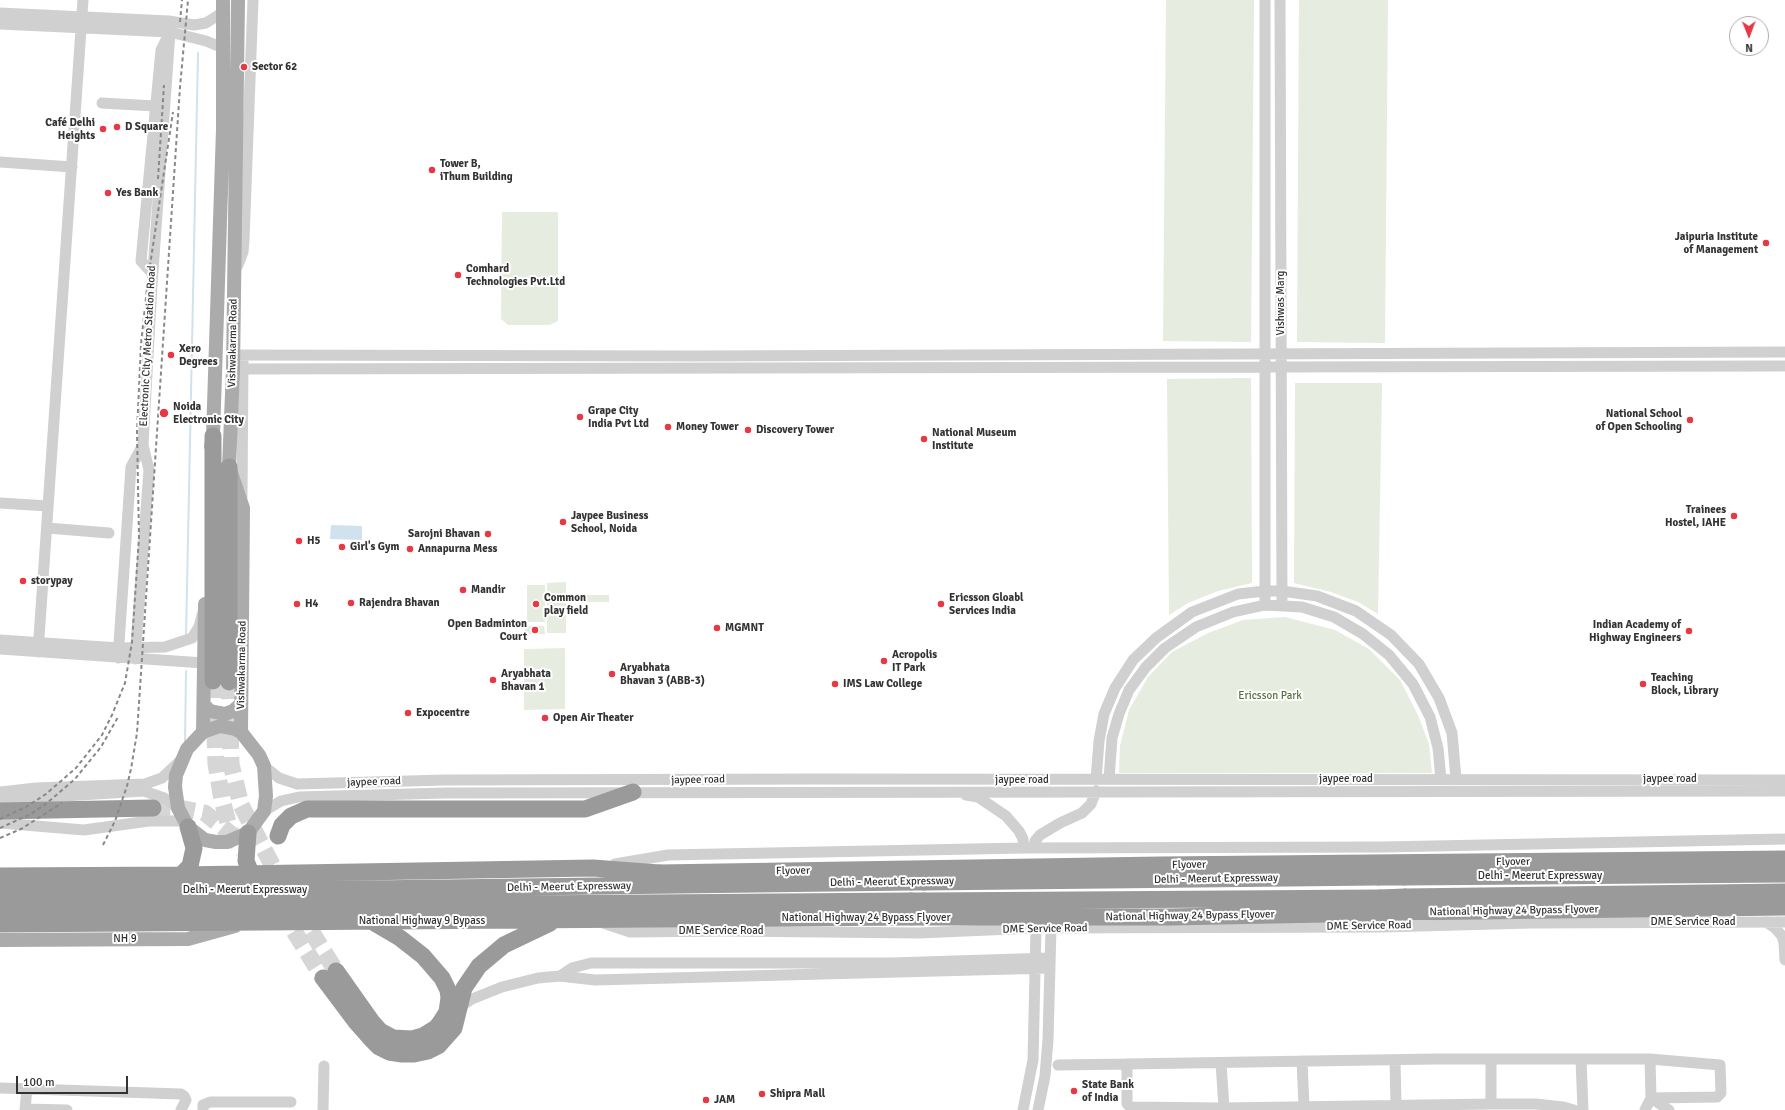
<!DOCTYPE html>
<meta charset="utf-8">
<style>
body{margin:0}
#map{position:relative;width:1785px;height:1110px;overflow:hidden;background:#fff;font-family:Signika,sans-serif}
canvas{display:block}
.north{position:absolute;left:1729px;top:16px;width:40px;height:40px;box-sizing:border-box;background:#fff;border:1px solid #adadad;border-radius:50%;rotate:179deg;font-size:11px;font-weight:700;line-height:16px;text-align:center;color:#333}
.north::after{content:'';display:block;margin:auto;width:14px;height:18px;background:#e63946;clip-path:polygon(50% 0,100% 100%,50% 72%,0 100%)}
.scale{position:absolute;left:16px;top:1076px;width:112px;height:18px;box-sizing:border-box;border:2px solid #333;border-top:0;padding-left:5px;font-size:12px;line-height:14px;white-space:nowrap;color:#333;-webkit-text-stroke:3px #fff;paint-order:stroke}
</style>
<div id="map">
<canvas width="1785" height="1110"></canvas>
<div class="north">N</div>
<div class="scale">100 m</div>
</div>
<script>
const c = document.querySelector('canvas').getContext('2d');
c.lineJoin = 'round';
function paint(path, color) { c.fillStyle = color; c.fill(path, 'evenodd'); }
const toPath = rows => new Path2D(rows.map(r => 'M' + r).join(''));
function stroke(path, color, width, dash) { c.strokeStyle = color; c.lineWidth = width; c.lineCap = dash ? 'butt' : 'round'; c.setLineDash(dash || []); c.stroke(path); }
function drawText(font, color, halo, rows, align = 'center') {
  c.font = font + ' Signika,sans-serif'; c.lineWidth = 4; c.setLineDash([]); c.textBaseline = 'middle'; c.strokeStyle = halo; c.fillStyle = color; for (const [text, x, y, turn = 0] of rows) {
    c.save(); c.translate(x, y); c.rotate((+turn || 0) * Math.PI / 180); c.textAlign = isNaN(turn) ? turn : align; if (halo) c.strokeText(text, 0, 0); c.fillText(text, 0, 0); c.restore();
  }
}
paint(toPath([
 [1166,0,1254,0,1251,342,1163,341],
 [1299,0,1388,0,1385,343,1297,342],
 [502,212,558,212,558,321,550,325,508,325,501,319],
 [1251,378,1252,583,1218,591,1188,603,1169,615,1167,379],
 [1295,383,1382,383,1378,614,1358,602,1331,592,1294,583],
 [566,582,566,612,547,612,547,583],
 [527,585,545,585,545,622,527,622],
 [582,595,609,595,609,602,582,602],
 [547,615,566,615,566,633,547,633],
 [1285,617,1335,630,1369,649,1400,680,1418,715,1429,744,1432,773,1119,773,1120,746,1129,710,1148,677,1172,652,1208,633,1243,620],
 [525,626,544,626,545,634,525,634],
 [565,648,565,709,524,710,524,649]
]), '#e6ecdf');
paint(toPath([
 [331,525,362,526,362,540,330,539]
]), '#cfe2ee');
stroke(toPath([
 [186,636,198,53],
 [185,743,186,671]
]), '#cfe2ee', 2);
stroke(toPath([
 [213,681,216,764,222,800,231,834,243,851],
 [229,682,231,764,241,805,282,884],
 [153,808,174,807,205,813,231,834],
 [281,910,323,978],
 [298,910,336,971]
]), '#d6d6d6', 17, [17, 8]);
stroke(toPath([
 [1265,0,1265,605],
 [1280,0,1282,605],
 [0,13,169,21,194,25,206,23,223,12],
 [0,24,170,32,206,41,223,48],
 [102,103,155,106],
 [0,162,72,167],
 [235,269,238,265,243,252,244,240,253,0],
 [152,273,141,261,161,50,168,36],
 [233,355,695,356,1785,352],
 [233,369,1785,366],
 [242,497,243,362],
 [0,503,48,506],
 [47,528,109,533],
 [0,640,119,648,165,647,192,638,199,627,202,615],
 [0,649,204,663],
 [38,652,83,0],
 [118,658,131,467,143,445],
 [135,659,149,470,143,445,152,285,170,32,169,21],
 [264,766,279,778,297,784,445,780,813,779,1785,780],
 [1109,779,1112,738,1119,714,1129,690,1146,667,1165,648,1196,627,1233,612,1265,605,1302,607,1334,617,1363,634,1389,655,1413,684,1430,717,1438,748,1441,779],
 [1096,780,1099,741,1104,714,1115,688,1133,660,1156,638,1192,612,1238,594,1265,591,1282,591,1317,596,1356,611,1391,635,1419,664,1439,698,1452,733,1456,779],
 [0,792,36,788,145,784,162,778,181,760],
 [966,795,978,797,1006,816,1019,831,1023,839,1024,848],
 [0,800,144,791,164,798,178,808],
 [264,811,281,801,299,797,445,793,1785,791],
 [0,823,84,830,149,821,185,821],
 [1034,848,1035,841,1040,835,1060,823,1082,813,1091,804,1096,791],
 [615,864,668,855,1024,848,1383,847,1785,839],
 [1766,922,1775,928,1782,936,1784,943,1785,960],
 [603,923,630,932,726,931,918,933,1036,928,1383,927,1531,923,1785,922],
 [560,976,572,968,591,963,892,963,1050,958],
 [459,1007,472,999,502,987,538,978,560,976,595,980,1050,968],
 [1581,1059,1583,1110],
 [1491,1060,1491,1104],
 [1302,1061,1304,1106],
 [1395,1061,1396,1105],
 [1221,1063,1224,1108],
 [1127,1064,1434,1059,1650,1059,1720,1065,1721,1093,1717,1097,1651,1098],
 [1058,1065,1127,1064,1127,1104,1131,1107,1224,1108,1491,1104,1536,1104,1563,1107,1574,1110],
 [0,1088,181,1094,184,1096,186,1100,181,1110],
 [1651,1098,1669,1110],
 [25,1109,67,1110],
 [25,1110,27,1088],
 [203,1110,203,1105,210,1102,291,1102],
 [323,1110,324,1066],
 [1023,1110,1033,1060,1036,928],
 [1038,1110,1045,1076,1048,1040,1051,928],
 [1645,1110,1651,1098,1650,1059]
]), '#d0d0d0', 11);
stroke(toPath([
 [238,0,233,369,229,467,243,508,241,732],
 [211,446,213,436,223,129,223,0],
 [204,705,210,711,225,714,233,711,241,704],
 [220,726,235,729,241,732,259,755,264,766,266,796,264,811,248,833,227,842,216,842,205,840,188,827,178,808,175,787,176,775,187,749,203,732,220,726],
 [203,732,205,604],
 [0,940,188,939,235,926]
]), '#ababab', 14);
stroke(toPath([
 [213,436,213,681],
 [229,682,229,467],
 [0,811,153,808],
 [248,833,246,861,251,873],
 [278,836,282,825,291,816,307,809,585,809,633,792],
 [181,875,190,866,194,848,188,827],
 [0,876,181,875,593,868,659,873],
 [1404,877,1785,874],
 [924,882,1378,877],
 [0,891,290,890,911,882],
 [1405,897,1785,892],
 [924,901,1380,898],
 [0,908,911,901],
 [1404,912,1785,907],
 [924,917,1171,917,1377,913],
 [0,924,911,917],
 [336,971,372,1022,380,1031,393,1038,412,1039,423,1036,436,1028,440,1023,447,1012,449,998,448,990,442,978,423,956,400,938,371,921],
 [323,978,356,1022,371,1039,379,1047,389,1052,402,1054,414,1054,428,1051,438,1046,454,1028,464,988,479,966,504,945,550,923]
]), '#9a9a9a', 17);
stroke(toPath([
 [180,22,182,0],
 [158,179,164,85],
 [0,819,26,807,46,794,76,768,102,735,112,715,125,683,132,642,139,537,137,432,141,344,148,279,173,112],
 [0,828,31,814,47,803,75,779,101,747,118,717],
 [0,838,21,829,62,803],
 [103,845,115,821,127,786,131,769,137,733,180,87,188,0]
]), '#888', 2, [4, 3]);
stroke(toPath([
 [659,873,1161,865,1785,859],
 [1378,877,1404,877],
 [911,882,924,882],
 [1380,898,1405,897],
 [911,901,924,901],
 [1377,913,1404,912],
 [911,917,924,917]
]), '#9a9a9a', 17);
for (const [x, y, r, color] of [
 [244,67,4,"#e63946"],
 [117,127,4,"#e63946"],
 [103,129,4,"#e63946"],
 [432,170,4,"#e63946"],
 [108,193,4,"#e63946"],
 [1766,243,4,"#e63946"],
 [458,275,4,"#e63946"],
 [171,355,4,"#e63946"],
 [164,413,5,"#e63946"],
 [580,417,4,"#e63946"],
 [1690,420,4,"#e63946"],
 [668,427,4,"#e63946"],
 [748,430,4,"#e63946"],
 [924,439,4,"#e63946"],
 [1734,516,4,"#e63946"],
 [563,522,4,"#e63946"],
 [488,534,4,"#e63946"],
 [299,541,4,"#e63946"],
 [342,547,4,"#e63946"],
 [410,549,4,"#e63946"],
 [23,581,4,"#e63946"],
 [463,590,4,"#e63946"],
 [351,603,4,"#e63946"],
 [297,604,4,"#e63946"],
 [536,604,4,"#e63946"],
 [941,604,4,"#e63946"],
 [717,628,4,"#e63946"],
 [535,630,4,"#e63946"],
 [1689,631,4,"#e63946"],
 [884,661,4,"#e63946"],
 [612,674,4,"#e63946"],
 [493,680,4,"#e63946"],
 [835,684,4,"#e63946"],
 [1643,684,4,"#e63946"],
 [408,713,4,"#e63946"],
 [545,718,4,"#e63946"],
 [1074,1091,4,"#e63946"],
 [762,1094,4,"#e63946"],
 [706,1100,4,"#e63946"]
]) { const dot = new Path2D(); dot.arc(x, y, r, 0, 2 * Math.PI); c.fillStyle = color; c.fill(dot); stroke(dot, '#fff', 1.5); }
drawText('bold 11px', '#333', '#fff', [
 ["Sector 62",252,67],
 ["Café Delhi",95,123,"right"],
 ["Heights",95,136,"right"],
 ["D Square",125,127],
 ["Tower B,",440,164],
 ["iThum Building",440,177],
 ["Yes Bank",116,193],
 ["Jaipuria Institute",1758,237,"right"],
 ["of Management",1758,250,"right"],
 ["Comhard",466,269],
 ["Technologies Pvt.Ltd",466,282],
 ["Xero",179,349],
 ["Degrees",179,362],
 ["Noida",173,407],
 ["Electronic City",173,420],
 ["Grape City",588,411],
 ["India Pvt Ltd",588,424],
 ["National School",1682,414,"right"],
 ["of Open Schooling",1682,427,"right"],
 ["Money Tower",676,427],
 ["Discovery Tower",756,430],
 ["National Museum",932,433],
 ["Institute",932,446],
 ["Trainees",1726,510,"right"],
 ["Hostel, IAHE",1726,523,"right"],
 ["Jaypee Business",571,516],
 ["School, Noida",571,529],
 ["Sarojni Bhavan",480,534,"right"],
 ["H5",307,541],
 ["Girl's Gym",350,547],
 ["Annapurna Mess",418,549],
 ["storypay",31,581],
 ["Mandir",471,590],
 ["Common",544,598],
 ["play field",544,611],
 ["Ericsson Gloabl",949,598],
 ["Services India",949,611],
 ["Rajendra Bhavan",359,603],
 ["H4",305,604],
 ["Open Badminton",527,624,"right"],
 ["Court",527,637,"right"],
 ["Indian Academy of",1681,625,"right"],
 ["Highway Engineers",1681,638,"right"],
 ["MGMNT",725,628],
 ["Acropolis",892,655],
 ["IT Park",892,668],
 ["Aryabhata",620,668],
 ["Bhavan 3 (ABB-3)",620,681],
 ["Aryabhata",501,674],
 ["Bhavan 1",501,687],
 ["Teaching",1651,678],
 ["Block, Library",1651,691],
 ["IMS Law College",843,684],
 ["Expocentre",416,713],
 ["Open Air Theater",553,718],
 ["State Bank",1082,1085],
 ["of India",1082,1098],
 ["Shipra Mall",770,1094],
 ["JAM",714,1100]
], 'left');
drawText('11px', '#333', '#fff', [
 ["Vishwas Marg",1281,303,-90],
 ["Vishwakarma Road",233,343,-89],
 ["Electronic City Metro Station Road",148,346,-87],
 ["Vishwakarma Road",242,665,-89],
 ["jaypee road",1346,779],
 ["jaypee road",1670,779],
 ["jaypee road",698,780,-1],
 ["jaypee road",1022,780],
 ["jaypee road",374,782,-2],
 ["Flyover",1513,862,-1],
 ["Flyover",1189,865,-1],
 ["Flyover",793,871,-1],
 ["Delhi - Meerut Expressway",1540,876],
 ["Delhi - Meerut Expressway",1216,879,-1],
 ["Delhi - Meerut Expressway",892,882,-1],
 ["Delhi - Meerut Expressway",569,887,-1],
 ["Delhi - Meerut Expressway",245,890],
 ["National Highway 24 Bypass Flyover",1514,911,-1],
 ["National Highway 24 Bypass Flyover",1190,916,-1],
 ["National Highway 24 Bypass Flyover",866,918],
 ["National Highway 9 Bypass",422,921],
 ["DME Service Road",1693,922],
 ["DME Service Road",1369,926,-1],
 ["DME Service Road",1045,929,-1],
 ["DME Service Road",721,931],
 ["NH 9",125,939]
]);
drawText('11px', '#56703f', '#fff', [
 ["Ericsson Park",1270,696]
]);
</script>
